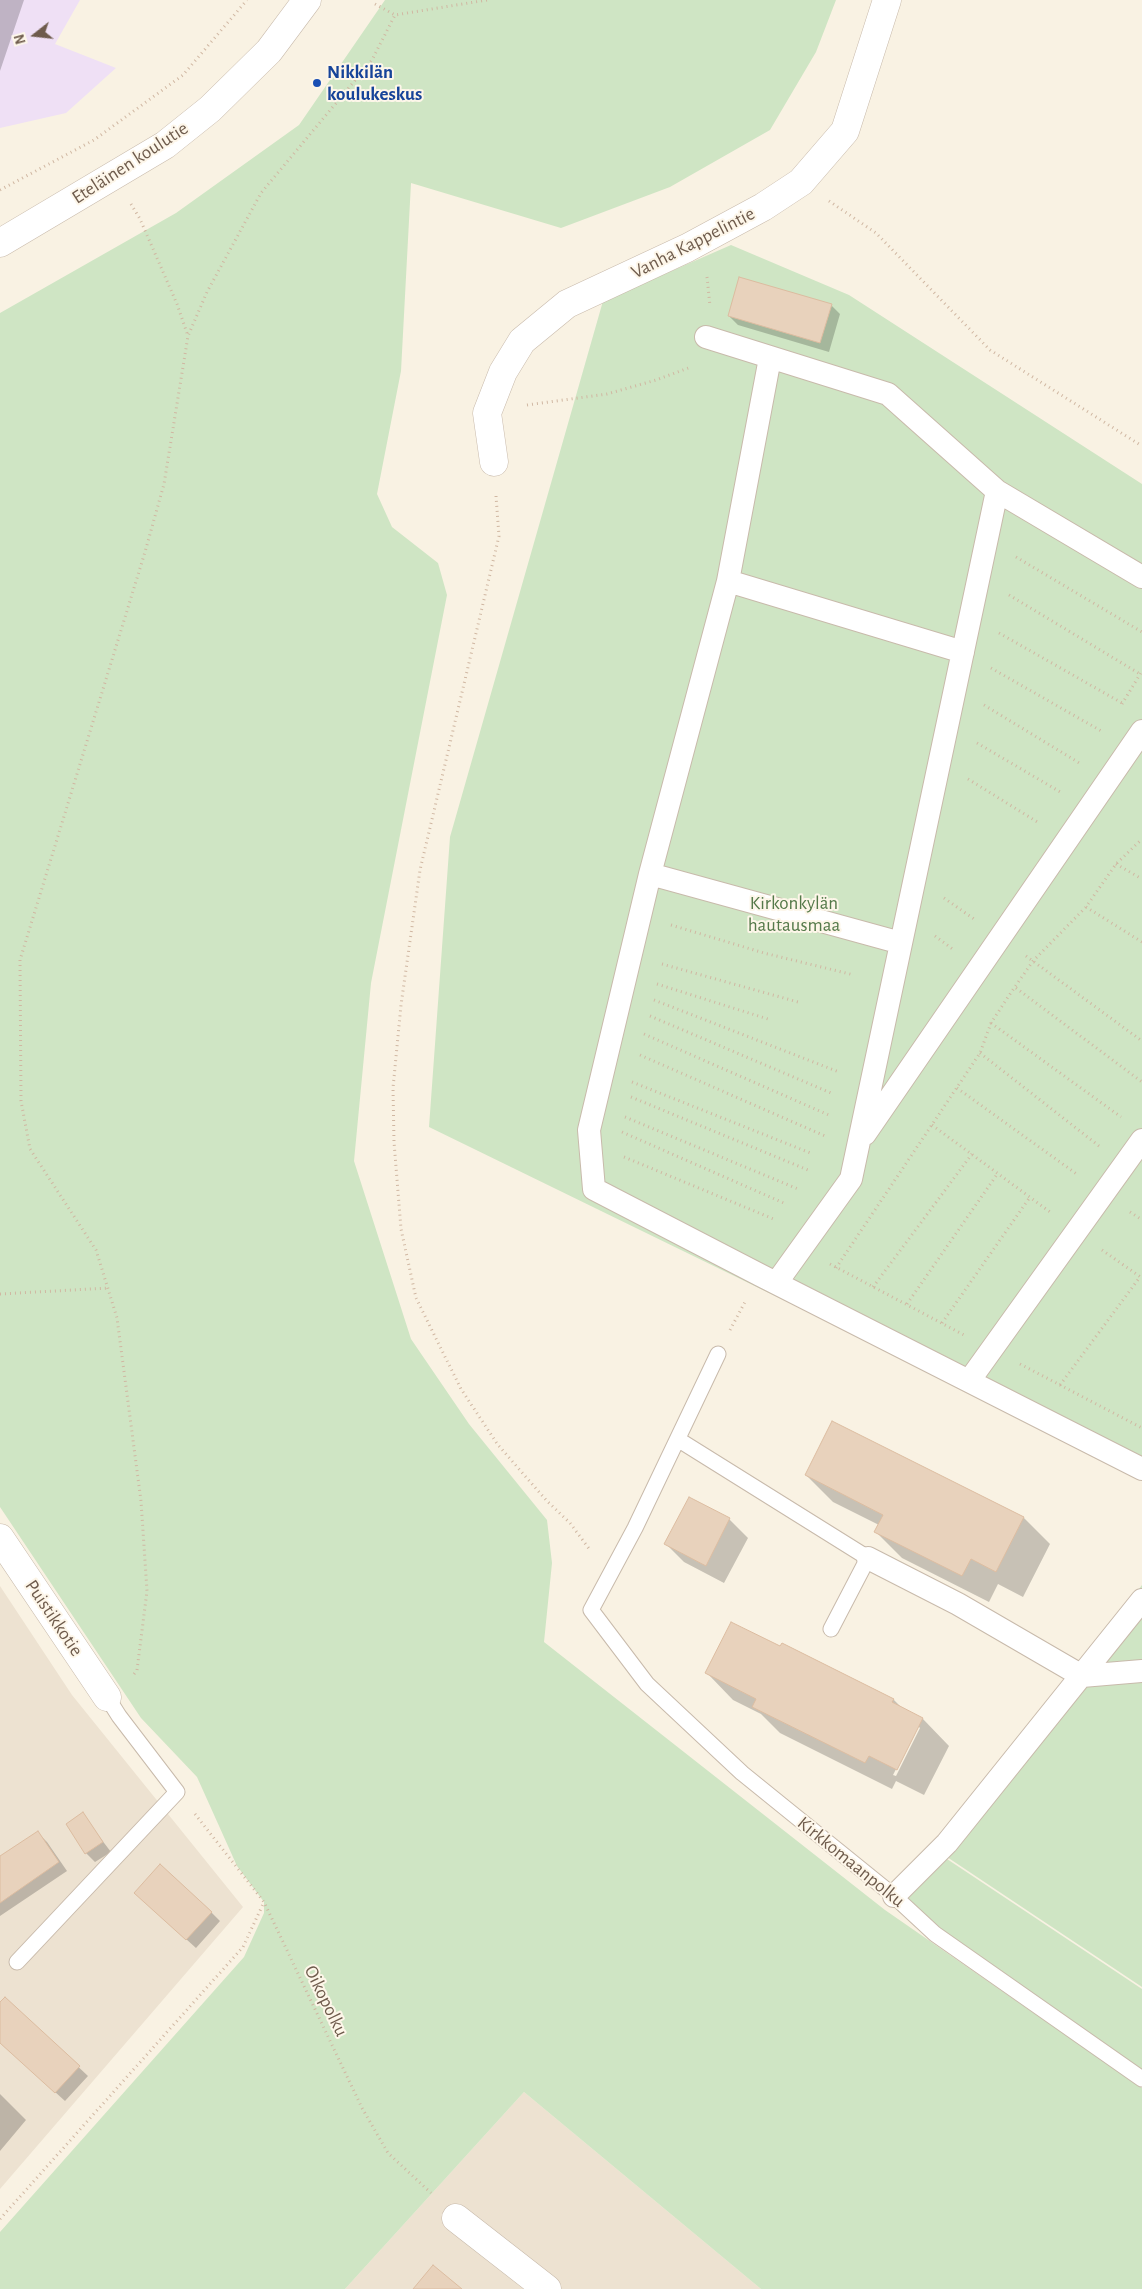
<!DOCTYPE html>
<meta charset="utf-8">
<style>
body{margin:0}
#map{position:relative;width:1142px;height:2289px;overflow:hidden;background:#f9f2e3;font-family:"Alegreya Sans",sans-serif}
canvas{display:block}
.north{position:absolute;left:10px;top:10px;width:50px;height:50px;-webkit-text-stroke:4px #fdf6e9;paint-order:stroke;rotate:254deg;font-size:14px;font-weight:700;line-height:20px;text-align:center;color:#6e5b4c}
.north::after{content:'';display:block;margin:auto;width:18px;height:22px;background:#6e5b4c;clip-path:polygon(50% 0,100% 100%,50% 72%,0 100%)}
</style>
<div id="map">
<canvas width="1142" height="2289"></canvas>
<div class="north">N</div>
</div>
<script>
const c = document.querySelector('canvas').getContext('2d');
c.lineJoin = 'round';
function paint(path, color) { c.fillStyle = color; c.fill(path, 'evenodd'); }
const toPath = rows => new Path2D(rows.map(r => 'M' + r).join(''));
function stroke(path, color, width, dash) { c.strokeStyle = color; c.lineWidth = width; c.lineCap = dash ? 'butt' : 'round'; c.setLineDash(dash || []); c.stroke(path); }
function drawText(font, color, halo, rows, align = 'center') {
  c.font = font + ' "Alegreya Sans",sans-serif'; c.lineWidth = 4; c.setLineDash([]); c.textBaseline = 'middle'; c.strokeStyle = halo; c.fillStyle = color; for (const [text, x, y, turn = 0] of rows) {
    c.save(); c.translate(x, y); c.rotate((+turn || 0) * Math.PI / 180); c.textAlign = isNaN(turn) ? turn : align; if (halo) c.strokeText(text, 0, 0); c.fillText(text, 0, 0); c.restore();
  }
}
paint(toPath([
 [0,1586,72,1695,243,1907,0,2189],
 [524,2092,761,2289,345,2289]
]), '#ede2d1');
paint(toPath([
 [0,0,80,0,55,44,116,68,66,113,0,128]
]), '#efe0f5');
paint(toPath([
 [385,0,836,0,816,52,770,130,670,187,561,228,411,183,401,371,377,494,392,527,438,563,447,595,371,983,354,1161,411,1339,469,1424,547,1520,552,1563,544,1642,885,1910,1142,2088,1142,2289,761,2289,524,2092,345,2289,0,2289,0,2232,244,1957,264,1913,264,1902,237,1866,197,1777,141,1718,0,1507,0,313,176,213,299,125],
 [731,245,849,295,1142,484,1142,1475,429,1127,450,837,603,301],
 [1142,1585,1142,1987,941,1853],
 [938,1853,1142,1989,1142,2079,894,1896]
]), '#cfe5c4');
paint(toPath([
 [0,0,24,0,0,71],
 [831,305,840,314,829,352,738,325,729,316],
 [806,1475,1024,1518,1050,1544,1023,1597,998,1584,989,1602,902,1558,876,1532,879,1525,833,1502],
 [689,1498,729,1519,748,1538,724,1583,684,1562,666,1544],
 [782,1644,894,1700,903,1709,923,1719,949,1746,924,1795,896,1781,892,1789,780,1733,761,1714,733,1700,707,1673,781,1648],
 [918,1726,920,1728,896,1776,893,1775],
 [82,1814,111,1852,95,1862,86,1853,68,1824],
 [38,1833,47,1842,67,1871,0,1916,0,1858],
 [145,1902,211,1912,220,1921,196,1948],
 [5,1998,88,2076,65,2101,0,2042,0,2004],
 [0,2094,26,2120,0,2151]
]), '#0003');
const building = toPath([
 [739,277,832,304,820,343,728,316,739,277],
 [832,1421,1024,1517,996,1572,971,1559,962,1576,874,1532,883,1515,805,1475,832,1421],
 [689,1497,730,1518,706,1566,664,1544,689,1497],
 [731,1622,780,1646,782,1643,894,1699,892,1702,923,1718,897,1770,869,1756,865,1763,752,1707,756,1699,705,1673,731,1622],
 [83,1812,103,1842,85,1854,66,1824,83,1812],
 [38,1831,59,1862,0,1903,0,1856,38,1831],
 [160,1864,212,1912,186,1940,134,1893,160,1864],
 [5,1997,80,2066,55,2093,0,2043,0,2002,5,1997],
 [433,2265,462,2289,413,2289,433,2265]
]);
paint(building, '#e8d2bc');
stroke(building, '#dcbca0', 1);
const service = toPath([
 [718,1354,635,1528,591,1610,647,1684,742,1773,894,1896,935,1934,1142,2079],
 [679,1440,868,1558,831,1629],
 [17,1962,177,1792,119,1716,107,1697]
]);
const pedestrian = toPath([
 [706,337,888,394,997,491,1142,577],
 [770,358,728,581,650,874,589,1130,594,1189,760,1275,1142,1469],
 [728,581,963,652],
 [650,874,901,943],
 [865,1134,1142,731],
 [777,1282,851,1179,997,491],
 [969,1381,1142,1140],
 [868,1558,958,1604,1082,1676,1142,1671],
 [894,1896,947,1843,1142,1600]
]);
const minor = toPath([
 [0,243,165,145,210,109,269,51,307,0],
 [494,462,487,413,503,372,522,341,567,304,687,248,763,207,801,182,845,131,887,0],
 [0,1538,107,1697],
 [456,2218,547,2289]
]);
stroke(service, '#c8baab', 17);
stroke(pedestrian, '#c8baab', 24);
stroke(minor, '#c8baab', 29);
stroke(toPath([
 [375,4,395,15,487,0],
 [0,190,94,140,183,75,247,0],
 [829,201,876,233,990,350,1142,446],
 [131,204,140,219,177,304,188,336],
 [707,277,710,306],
 [527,405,607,394,656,380,691,367],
 [496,496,499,536,420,870,401,1005,393,1088,394,1142,401,1229,416,1298,461,1389,498,1445,547,1501,570,1523,590,1550],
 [1016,557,1142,632],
 [1009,595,1140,674],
 [999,633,1122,703],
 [991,668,1103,732],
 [1122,704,1142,671],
 [984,705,1081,764],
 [977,743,1062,793],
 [968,779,1039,823],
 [1116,864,1142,879],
 [944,898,974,919],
 [1086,907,1142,942],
 [671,925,764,953,854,975],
 [935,936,954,950],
 [1026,956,1142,1041],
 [662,964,798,1002],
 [657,984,771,1020],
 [1016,988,1142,1082],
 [654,1000,839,1072],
 [650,1016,831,1093],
 [991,1023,1121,1117],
 [644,1034,831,1116],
 [980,1053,1099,1146],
 [640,1055,825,1136],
 [632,1082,813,1154],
 [957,1088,1078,1175],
 [631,1097,808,1170],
 [625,1117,798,1189],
 [932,1125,1050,1212],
 [622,1132,786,1204],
 [624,1157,776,1220],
 [1130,1212,1142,1220],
 [1102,1250,1142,1278],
 [830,1264,964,1335],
 [836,1268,980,1053,991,1023,1010,994,1033,961,1086,907,1116,864,1142,839],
 [873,1287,972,1154],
 [0,1294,109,1288],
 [907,1304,998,1173],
 [942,1323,1030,1197],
 [730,1330,745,1302],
 [1020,1364,1142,1428],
 [1060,1385,1140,1277],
 [134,1674,137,1670,147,1591,141,1501,117,1318,96,1250,30,1149,21,1101,20,960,145,552,164,484,188,336,207,292,261,193,372,60,395,15],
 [195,1814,264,1902,362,2108,388,2153,431,2193],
 [0,2219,243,1947,264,1902]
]), '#d0b7a2', 3, [1, 4]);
stroke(service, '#fff', 15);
stroke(pedestrian, '#fff', 22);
stroke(minor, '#fff', 28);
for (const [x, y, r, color] of [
 [317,83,5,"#1a4fb4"]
]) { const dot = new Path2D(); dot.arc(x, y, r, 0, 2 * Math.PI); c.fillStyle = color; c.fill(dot); stroke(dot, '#fdf6e9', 2); }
drawText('bold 19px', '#164399', '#fdf6e9', [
 ["Nikkilän",327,72],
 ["koulukeskus",327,94]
], 'left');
drawText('19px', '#6e5b4c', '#fdf6e9', [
 ["Eteläinen koulutie",130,163,-33],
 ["Vanha Kappelintie",693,243,-27],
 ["Puistikkotie",54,1618,56],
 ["Kirkkomaanpolku",851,1862,39],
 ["Oikopolku",326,2001,64]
]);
drawText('19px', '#547949', '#fdf6e9', [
 ["Kirkonkylän",794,903],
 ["hautausmaa",794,925]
]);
</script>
